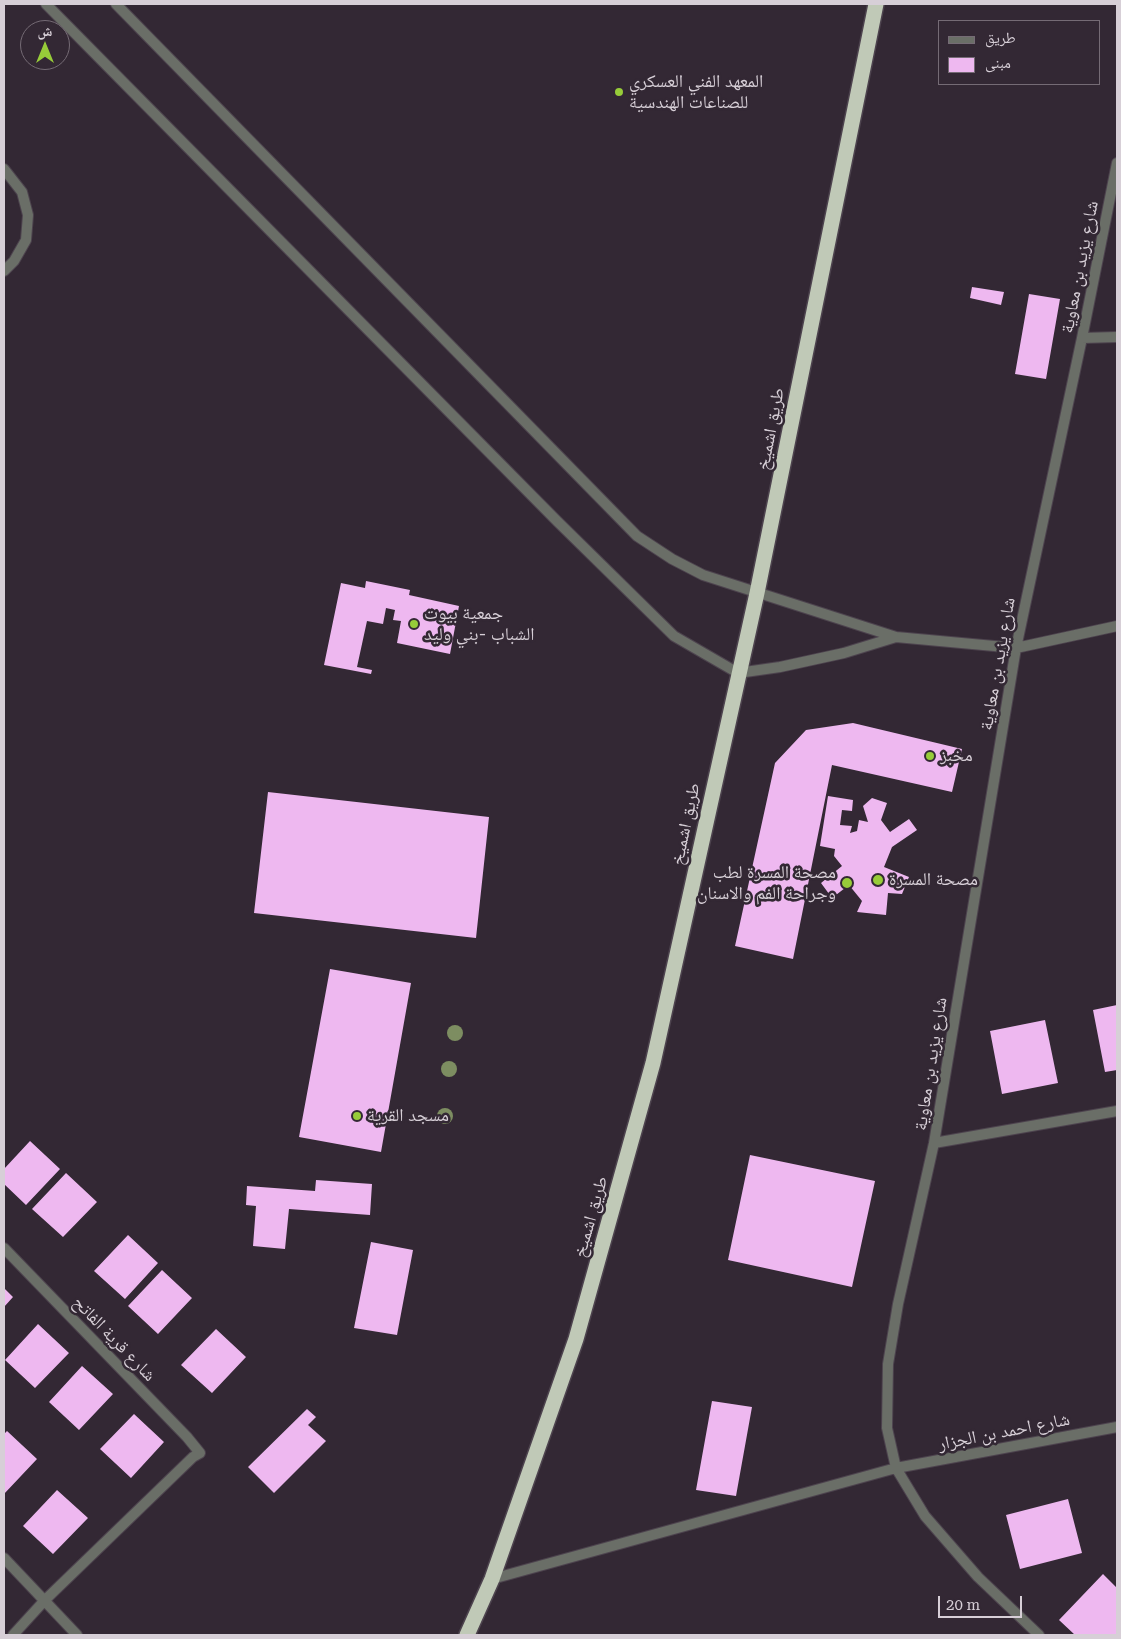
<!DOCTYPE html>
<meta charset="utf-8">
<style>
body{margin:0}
#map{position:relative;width:1121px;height:1639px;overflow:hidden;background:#332834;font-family:"Roboto Serif","Noto Naskh Arabic",serif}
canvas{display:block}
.frame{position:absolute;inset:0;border:5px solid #d7cfd7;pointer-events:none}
.legend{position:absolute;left:938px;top:20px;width:162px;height:65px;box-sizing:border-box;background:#332834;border:1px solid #756b75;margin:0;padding:6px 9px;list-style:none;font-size:15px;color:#d7cfd7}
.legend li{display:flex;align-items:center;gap:10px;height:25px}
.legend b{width:25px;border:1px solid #756b75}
.north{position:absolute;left:20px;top:20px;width:50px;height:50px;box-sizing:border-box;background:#332834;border:1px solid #756b75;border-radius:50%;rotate:0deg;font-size:14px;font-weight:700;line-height:20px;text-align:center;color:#d7cfd7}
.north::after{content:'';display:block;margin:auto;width:18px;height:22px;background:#97cc39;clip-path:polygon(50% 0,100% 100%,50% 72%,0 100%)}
.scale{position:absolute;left:938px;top:1596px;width:84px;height:22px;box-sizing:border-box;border:2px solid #d7cfd7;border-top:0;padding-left:6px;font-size:15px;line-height:18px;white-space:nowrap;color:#d7cfd7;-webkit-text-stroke:4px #332834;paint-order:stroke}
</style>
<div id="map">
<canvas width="1121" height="1639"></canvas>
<div class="frame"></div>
<ul class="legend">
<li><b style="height:6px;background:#6a6e67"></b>طريق</li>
<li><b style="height:14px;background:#eeb8f0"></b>مبنى</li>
</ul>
<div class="north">ش</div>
<div class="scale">20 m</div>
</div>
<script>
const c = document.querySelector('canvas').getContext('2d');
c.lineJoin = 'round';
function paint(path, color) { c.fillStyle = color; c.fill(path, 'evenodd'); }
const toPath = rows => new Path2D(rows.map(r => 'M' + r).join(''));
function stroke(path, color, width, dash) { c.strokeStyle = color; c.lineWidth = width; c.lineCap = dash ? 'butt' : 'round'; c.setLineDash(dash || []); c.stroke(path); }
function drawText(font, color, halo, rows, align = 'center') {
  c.font = font + ' "Roboto Serif","Noto Naskh Arabic",serif'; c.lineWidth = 5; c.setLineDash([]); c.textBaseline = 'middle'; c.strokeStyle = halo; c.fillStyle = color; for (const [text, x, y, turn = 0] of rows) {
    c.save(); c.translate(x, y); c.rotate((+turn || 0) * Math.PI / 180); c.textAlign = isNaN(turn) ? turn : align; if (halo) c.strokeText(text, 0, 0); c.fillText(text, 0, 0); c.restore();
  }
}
paint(toPath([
 [972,287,1004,292,1001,305,970,298],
 [1029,294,1060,299,1046,379,1015,374],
 [366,581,410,590,409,595,459,606,450,654,397,643,401,621,393,620,395,610,386,608,383,624,367,621,357,667,372,670,371,674,324,665,341,583,365,588],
 [853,723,962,749,952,792,832,765,793,959,735,946,775,763,806,730],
 [268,792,489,817,476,938,254,913],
 [828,796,853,800,852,811,842,810,840,825,852,826,850,833,857,831,859,820,868,822,863,806,872,798,887,803,881,820,890,832,909,819,917,830,892,847,884,867,909,877,902,894,888,893,886,915,857,912,862,901,849,885,832,898,821,883,842,866,834,856,835,849,820,846],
 [330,969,411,983,381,1152,299,1137],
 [1117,1005,1117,1070,1105,1072,1093,1010],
 [1045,1020,1058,1083,1002,1094,990,1031],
 [30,1141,60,1169,26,1205,4,1184,4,1169],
 [750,1155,875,1181,852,1287,728,1260],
 [66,1173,97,1202,63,1237,32,1209],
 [316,1180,372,1184,370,1215,289,1209,285,1249,253,1246,256,1206,246,1205,247,1186,315,1191],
 [128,1235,158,1263,125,1299,94,1271],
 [371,1242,413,1250,397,1335,354,1328],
 [162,1270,192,1298,158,1334,128,1306],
 [4,1288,13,1297,4,1307],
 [38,1324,69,1353,35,1388,5,1360],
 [216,1329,246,1357,212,1393,181,1365],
 [82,1366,113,1394,79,1430,49,1402],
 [712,1401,752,1407,736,1496,696,1490],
 [307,1409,316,1417,308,1425,326,1441,274,1493,248,1467],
 [134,1414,164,1442,131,1478,100,1449],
 [7,1431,37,1459,4,1494,4,1434],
 [57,1490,88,1518,53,1554,23,1526],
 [1068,1499,1082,1553,1020,1569,1006,1515],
 [1103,1574,1117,1588,1117,1635,1075,1635,1059,1620]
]), '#eeb8f0');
const street = toPath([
 [46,4,557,521,674,636,738,673,780,667,844,653,896,637],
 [116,4,637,536,672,559,703,575,896,637,1016,648,1117,626],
 [4,169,22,192,28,215,26,240,14,261,4,271],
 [1082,338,1117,337],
 [934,1143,1117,1111],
 [4,1248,187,1437,200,1453,193,1457,45,1600,13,1635],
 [4,1558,77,1635],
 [492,1579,896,1468,1117,1427],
 [1039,1635,978,1577,925,1516,896,1468,887,1428,888,1364,898,1304,934,1143,1016,648,1082,338,1117,163]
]);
const highway = toPath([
 [467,1635,492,1579,576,1339,653,1063,757,593,876,4]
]);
stroke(street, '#4d434e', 12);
stroke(highway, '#4d434e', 18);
stroke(street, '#6a6e67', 10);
stroke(highway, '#c0c9b7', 15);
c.fillStyle = '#7d8d61';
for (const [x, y] of [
 [455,1033],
 [449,1069],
 [445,1116]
]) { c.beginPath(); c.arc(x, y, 8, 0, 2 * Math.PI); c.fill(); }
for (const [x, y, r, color] of [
 [619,92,5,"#97cc39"],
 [414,624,5,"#97cc39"],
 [930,756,5,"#97cc39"],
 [878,880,6,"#97cc39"],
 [847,883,6,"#97cc39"],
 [357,1116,5,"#97cc39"]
]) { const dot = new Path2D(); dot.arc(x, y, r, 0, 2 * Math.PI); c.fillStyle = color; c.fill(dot); stroke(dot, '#332834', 2); }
drawText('18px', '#d7cfd7', '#332834', [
 ["المعهد الفني العسكري",629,82],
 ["للصناعات الهندسية",629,103],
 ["جمعية بيوت",424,614],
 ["الشباب -بني وليد",424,635],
 ["مخبز",940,756],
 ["مصحة المسرة لطب",836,873,"right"],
 ["وجراحة الفم والاسنان",836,894,"right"],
 ["مصحة المسرة",889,880],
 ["مسجد القرية",367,1116]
], 'left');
drawText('18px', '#d7cfd7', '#332834', [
 ["شارع يزيد بن معاوية",1080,267,-79],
 ["طريق اشميخ",771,429,-79],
 ["شارع يزيد بن معاوية",998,664,-80],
 ["طريق اشميخ",686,824,-78],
 ["شارع يزيد بن معاوية",931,1064,-81],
 ["طريق اشميخ",591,1217,-74],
 ["شارع قرية الفاتح",114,1339,46],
 ["شارع احمد بن الجزار",1004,1432,-11]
]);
</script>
